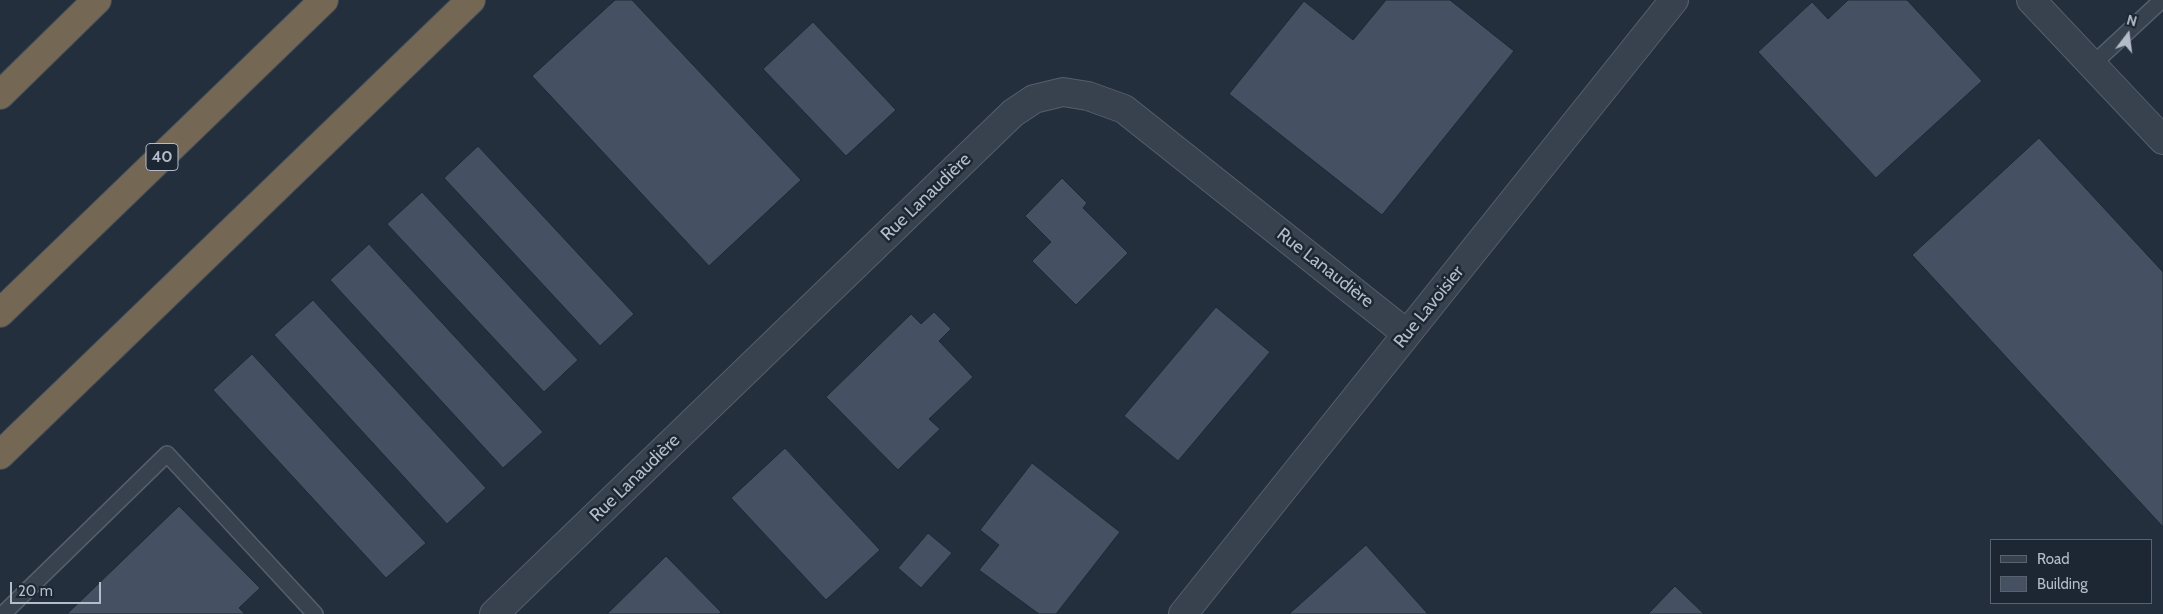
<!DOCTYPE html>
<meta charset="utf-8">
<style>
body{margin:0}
#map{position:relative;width:2163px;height:614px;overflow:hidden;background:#242f3e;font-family:Cabin,sans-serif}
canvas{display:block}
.legend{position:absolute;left:1990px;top:539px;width:162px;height:65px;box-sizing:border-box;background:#1d2633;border:1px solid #59626f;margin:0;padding:6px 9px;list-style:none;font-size:15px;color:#b4bcc9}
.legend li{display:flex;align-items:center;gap:10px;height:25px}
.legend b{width:25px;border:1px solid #59626f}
.north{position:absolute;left:2103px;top:10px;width:50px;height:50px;-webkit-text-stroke:4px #1d2633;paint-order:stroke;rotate:15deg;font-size:14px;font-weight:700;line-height:20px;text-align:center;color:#b4bcc9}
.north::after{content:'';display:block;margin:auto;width:18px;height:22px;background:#b4bcc9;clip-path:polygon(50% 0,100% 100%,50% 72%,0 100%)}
.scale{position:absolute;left:10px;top:582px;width:91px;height:22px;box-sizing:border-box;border:2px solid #b4bcc9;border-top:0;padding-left:6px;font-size:15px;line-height:18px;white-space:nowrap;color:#b4bcc9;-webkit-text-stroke:4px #1d2633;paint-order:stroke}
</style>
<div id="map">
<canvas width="2163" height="614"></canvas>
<ul class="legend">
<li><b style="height:6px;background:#38414e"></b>Road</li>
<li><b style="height:14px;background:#455162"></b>Building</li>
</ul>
<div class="north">N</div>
<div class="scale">20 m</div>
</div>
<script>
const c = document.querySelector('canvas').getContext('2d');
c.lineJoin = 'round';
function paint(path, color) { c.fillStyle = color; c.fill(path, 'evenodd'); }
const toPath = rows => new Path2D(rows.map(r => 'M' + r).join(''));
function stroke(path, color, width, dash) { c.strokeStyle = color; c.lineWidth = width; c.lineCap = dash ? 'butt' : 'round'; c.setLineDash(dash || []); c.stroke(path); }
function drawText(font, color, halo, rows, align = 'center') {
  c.font = font + ' Cabin,sans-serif'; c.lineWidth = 5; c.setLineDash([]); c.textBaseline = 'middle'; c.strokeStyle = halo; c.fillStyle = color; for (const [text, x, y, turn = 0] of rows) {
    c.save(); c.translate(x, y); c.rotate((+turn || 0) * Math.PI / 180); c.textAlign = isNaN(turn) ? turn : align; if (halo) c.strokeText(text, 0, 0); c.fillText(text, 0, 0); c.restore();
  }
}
const building = toPath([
 [615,0,632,0,801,180,709,266,532,76,615,0],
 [1386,0,1450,0,1514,51,1382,215,1229,94,1304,1,1353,40,1386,0],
 [1848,0,1907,0,1982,81,1876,178,1758,52,1812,2,1828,19,1848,0],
 [813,22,896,110,846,156,763,69,813,22],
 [2039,138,2163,272,2163,527,1912,255,2039,138],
 [478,146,634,314,600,346,444,178,478,146],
 [1062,178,1087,203,1083,208,1128,253,1076,305,1032,261,1051,242,1025,216,1062,178],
 [422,192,578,360,544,392,387,224,422,192],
 [369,244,543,432,503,468,330,280,369,244],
 [313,300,486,488,447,524,274,335,313,300],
 [1216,307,1270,352,1178,461,1124,416,1216,307],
 [934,312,951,329,939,341,973,377,929,419,940,429,898,470,826,397,911,314,921,324,934,312],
 [252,354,426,543,386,578,213,390,252,354],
 [785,448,880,550,826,600,731,498,785,448],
 [1032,463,1120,532,1056,614,1039,614,979,570,999,545,980,530,1032,463],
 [179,506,260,588,239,608,245,614,67,614,179,506],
 [928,533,952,553,921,588,898,568,928,533],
 [1366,545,1428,614,1289,614,1366,545],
 [666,556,721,612,719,614,607,614,666,556],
 [1675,586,1704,614,1648,614,1675,586]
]);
paint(building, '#455162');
stroke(building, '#1f2835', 1);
const lane = toPath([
 [2092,65,2162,0],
 [3,614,167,454,315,614]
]);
const street = toPath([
 [2031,0,2163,140],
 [494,614,1013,113,1034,99,1063,92,1088,96,1124,109,1407,334],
 [1183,614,1674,0]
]);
const highway = toPath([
 [0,95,97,0],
 [0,313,324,0],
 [0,455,471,0]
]);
stroke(lane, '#565f6c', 18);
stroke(street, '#565f6c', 30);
stroke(highway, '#434c59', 30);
stroke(lane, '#38414e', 15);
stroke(street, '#38414e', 28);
stroke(highway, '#746855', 28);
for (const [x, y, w] of [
 [162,157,32]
]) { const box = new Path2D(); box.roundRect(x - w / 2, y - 13.5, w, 27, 4); c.fillStyle = '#1d2633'; c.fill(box); stroke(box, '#b4bcc9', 1); }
drawText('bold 16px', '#b4bcc9', null, [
 ["40",162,157]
]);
drawText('18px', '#b4bcc9', '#1d2633', [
 ["Rue Lanaudière",926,197,-44],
 ["Rue Lanaudière",1325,268,38],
 ["Rue Lavoisier",1429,307,-51],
 ["Rue Lanaudière",635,478,-44]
]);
</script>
